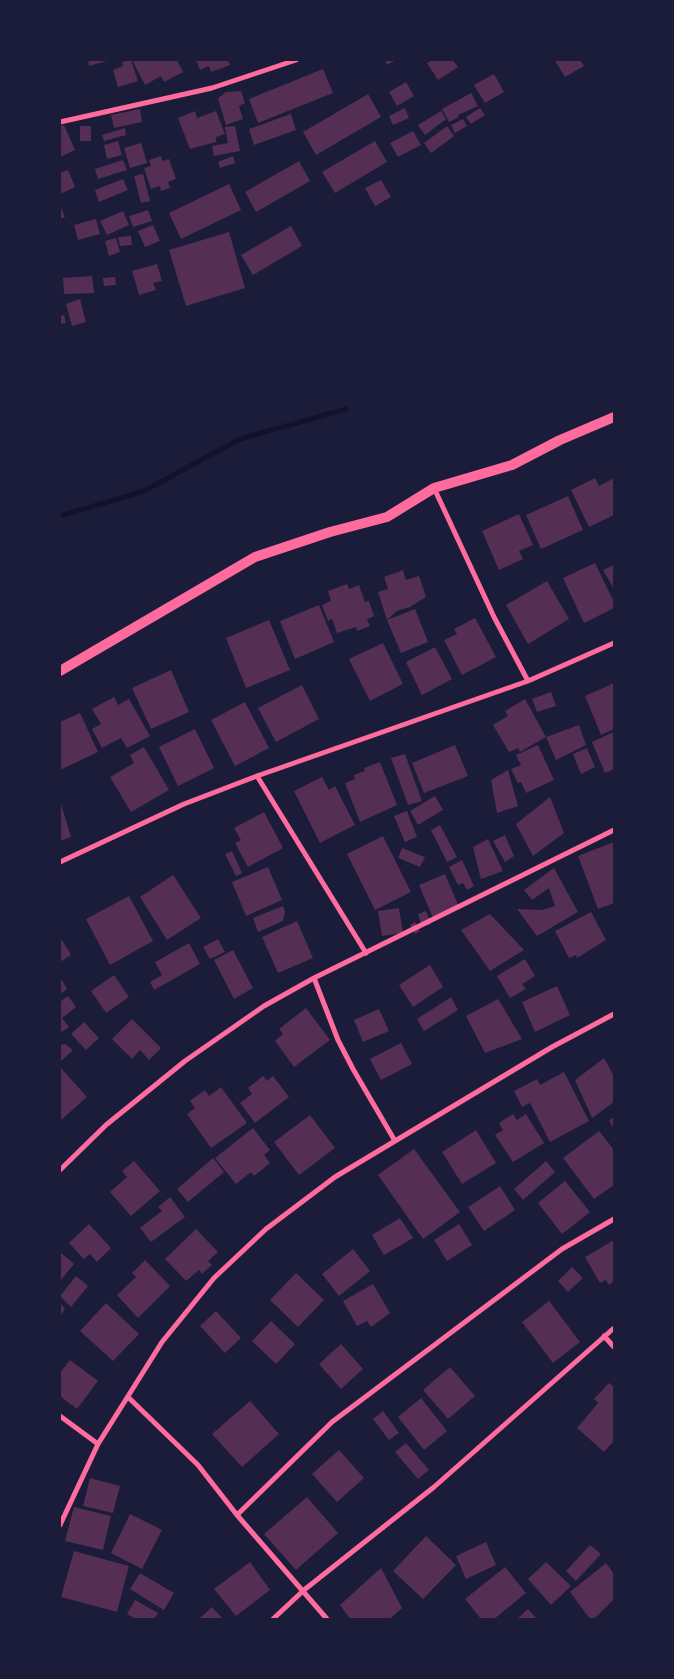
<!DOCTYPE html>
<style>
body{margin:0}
#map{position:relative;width:674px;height:1679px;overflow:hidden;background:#1b1b3a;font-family:"Titillium Web",sans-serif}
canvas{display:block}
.frame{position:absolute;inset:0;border:61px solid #1b1b3a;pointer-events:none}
</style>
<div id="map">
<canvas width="674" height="1679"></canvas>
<div class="frame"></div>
</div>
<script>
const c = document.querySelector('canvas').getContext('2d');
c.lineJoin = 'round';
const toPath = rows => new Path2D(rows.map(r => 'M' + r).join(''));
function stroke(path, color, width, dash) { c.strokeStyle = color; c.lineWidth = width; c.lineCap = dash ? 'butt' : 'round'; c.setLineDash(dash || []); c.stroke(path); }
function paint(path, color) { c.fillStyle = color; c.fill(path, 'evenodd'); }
stroke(toPath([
 [60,516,144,491,240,439,346,409]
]), '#12122b', 5);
paint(toPath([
 [88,60,107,60,107,61,89,66],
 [131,60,138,81,118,87,113,70,123,66,122,62],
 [132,60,177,60,183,72,164,82,161,76,145,85],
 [196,60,228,60,230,65,211,72,209,66,200,70],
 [385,60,396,60,387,65],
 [432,60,453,60,458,67,438,80,427,63],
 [557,60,580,60,584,66,565,77,555,61],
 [323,69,333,93,258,123,249,99],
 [494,74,504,92,485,103,474,85],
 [406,82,414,96,397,106,389,92],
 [241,91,245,103,239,106,243,119,226,125,218,98,226,92],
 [471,93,478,106,458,115,459,117,449,122,442,109],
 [368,94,381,117,316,155,303,132],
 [405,108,409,118,393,125,389,116],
 [480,108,485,115,471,124,466,117],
 [140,109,142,122,114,128,111,115],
 [195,111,197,118,216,111,225,134,216,137,216,142,190,149,178,118],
 [441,111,446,119,425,135,418,125],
 [291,114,296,130,254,145,249,129],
 [463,119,467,126,455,133,451,125],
 [64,125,75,150,60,157,60,126],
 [80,126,91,126,91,141,80,141],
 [235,126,240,151,214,156,212,146,228,143,225,127],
 [447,126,454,136,431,153,424,143],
 [125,128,126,135,104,141,102,135],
 [413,131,421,145,398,157,390,143],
 [118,141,122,155,107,159,104,145],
 [375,141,387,162,335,193,322,172],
 [141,143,147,163,130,168,124,148],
 [161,156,162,161,169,159,176,179,168,182,170,188,161,191,160,186,151,189,144,168,151,166,149,160],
 [233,156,235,163,220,168,218,162],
 [123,160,127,170,98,179,95,169],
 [299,161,310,181,256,212,245,192],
 [68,170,75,187,60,194,60,173],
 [143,174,150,201,141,203,134,176],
 [123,179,128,190,99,202,95,190],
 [381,180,391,197,375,206,365,188],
 [229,184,241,210,181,239,169,213],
 [60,205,65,217,60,219],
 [148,210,152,221,133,227,129,216],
 [123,211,129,225,107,235,100,221],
 [96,219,100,234,78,240,74,225],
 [153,225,160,241,145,247,138,231],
 [291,226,302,246,253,275,241,255],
 [229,232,245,288,186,306,169,250],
 [131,236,132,245,120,246,118,237],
 [116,238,120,252,109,256,105,241],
 [157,264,162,281,153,283,156,290,139,295,132,271],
 [92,276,94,293,64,294,63,278],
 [115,277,116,285,104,286,103,278],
 [80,299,86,322,72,326,66,304],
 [64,315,66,323,60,324,60,316],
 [595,478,599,486,614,478,614,515,589,527,571,490],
 [568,496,583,530,541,549,526,515],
 [519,514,533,545,519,551,523,559,499,570,482,531],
 [595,563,614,602,614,608,584,623,563,578],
 [614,565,614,589,603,570],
 [403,570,406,580,419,576,426,597,410,607,397,611,387,620,378,592,388,589,384,577],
 [547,581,569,619,528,644,506,605],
 [347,584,349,589,359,585,365,602,369,601,374,616,367,619,370,626,357,631,356,627,337,633,332,619,328,621,322,605,331,601,328,591],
 [319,605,334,642,295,659,280,621],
 [415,609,428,642,401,653,387,620],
 [475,618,496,657,462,675,444,640,457,634,454,629],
 [269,620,290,670,246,688,226,638],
 [383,643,403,684,370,701,349,659],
 [435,647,452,679,422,695,406,662],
 [171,670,189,712,151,729,132,688],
 [614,683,614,729,601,735,585,696],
 [302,685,319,719,276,742,258,708],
 [551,692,556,706,537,712,532,699],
 [114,697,118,705,129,699,150,736,127,748,121,738,102,748,92,729,101,724,92,709],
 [525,699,546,737,520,752,518,748,509,752,493,725,508,716,505,711],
 [245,702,269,748,235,766,211,720],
 [80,713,98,752,60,770,60,722],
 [579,725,586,745,556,760,546,737],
 [195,729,214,768,178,786,159,747],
 [614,732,614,769,605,773,592,742],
 [455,745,468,776,424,793,412,763],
 [538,745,554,780,526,793,521,782,518,783,511,769,521,765,516,755],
 [144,747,169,790,131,812,110,777,134,763,130,755],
 [587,748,595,767,581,774,573,754],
 [405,754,422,801,408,805,391,758],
 [380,762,397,805,360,822,345,783,355,779,354,775,365,771,364,768],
 [508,770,518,806,497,813,491,780],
 [322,777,329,790,335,786,355,825,320,843,294,791],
 [435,796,443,810,418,825,410,811],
 [550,797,564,833,533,856,516,824],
 [60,801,71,837,60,841],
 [407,811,417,837,405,842,394,816],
 [264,812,283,848,248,867,235,843,241,840,234,828],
 [440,825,457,857,447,862,431,830],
 [505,835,514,856,505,862,493,841],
 [383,836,411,892,375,910,347,854],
 [488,839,503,871,481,879,473,847],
 [614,842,614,903,598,909,578,856],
 [402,848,425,857,420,867,398,858],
 [232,851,242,873,236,876,225,854],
 [462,860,474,886,467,890,463,883,458,885,449,867],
 [268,867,282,900,246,916,232,882],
 [554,868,578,912,537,936,517,909,542,910,555,906,549,888,532,900,524,890],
 [445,874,459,907,433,918,419,885],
 [173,875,201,918,167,940,140,897],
 [129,896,153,941,110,965,86,919],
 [283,906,285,912,283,921,258,932,253,918],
 [399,908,403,933,382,936,378,911],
 [426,911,431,924,422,927,418,914],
 [591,912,606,940,577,958,576,955,569,958,555,931],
 [490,914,524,950,490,971,461,930],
 [297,921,313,958,278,973,262,937],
 [415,922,420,931,415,934,410,925],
 [60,937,71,955,60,962],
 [218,939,225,952,210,959,203,947],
 [189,943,200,964,154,990,150,982,162,975,155,962],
 [233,950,253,988,234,999,214,960],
 [525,959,535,976,522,984,526,989,510,998,497,976],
 [430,965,443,987,413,1007,399,985],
 [114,975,129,997,106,1013,91,991],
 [60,977,67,989,60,994],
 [557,986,570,1015,535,1032,522,1002],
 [68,996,76,1007,62,1018,69,1027,60,1033,60,1002],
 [451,997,458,1010,424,1031,417,1019],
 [498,999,522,1039,485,1053,466,1016],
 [306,1008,330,1040,294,1067,275,1041,283,1034,279,1029],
 [379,1009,389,1031,363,1042,354,1020],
 [132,1019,161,1048,149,1060,140,1050,132,1059,112,1039],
 [84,1022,99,1038,86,1050,71,1034],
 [401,1043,412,1064,381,1080,370,1059],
 [65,1044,73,1050,60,1062,60,1045],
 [604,1058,614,1076,614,1102,592,1118,575,1080],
 [60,1067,87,1097,60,1121],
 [564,1072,589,1121,550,1142,530,1103,522,1107,514,1091,537,1079,540,1085],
 [263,1076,267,1081,273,1076,289,1097,255,1123,240,1103,252,1094,248,1088],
 [221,1087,247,1123,211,1148,187,1114,195,1108,190,1101,205,1090,209,1096],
 [513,1114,517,1120,526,1114,544,1143,513,1162,495,1135,503,1130,499,1123],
 [310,1115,335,1148,299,1175,274,1142],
 [614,1117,614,1130,609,1120],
 [253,1128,270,1150,264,1155,270,1163,254,1176,251,1172,236,1184,215,1158],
 [476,1130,496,1163,462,1184,442,1152],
 [599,1131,614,1150,614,1185,594,1199,563,1158],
 [414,1149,460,1212,423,1239,378,1175],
 [213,1158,224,1172,188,1202,177,1189],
 [134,1161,160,1191,131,1216,110,1192,127,1177,122,1171],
 [546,1161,555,1172,523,1200,514,1189],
 [565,1181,590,1212,562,1234,538,1203],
 [500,1186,515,1210,484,1231,468,1207],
 [170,1197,185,1217,151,1242,140,1228,162,1211,158,1207],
 [400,1218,413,1238,384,1255,372,1235],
 [89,1224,111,1248,97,1262,90,1254,84,1259,69,1243],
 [459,1224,472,1245,447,1261,434,1240],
 [196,1229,218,1252,208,1261,212,1265,202,1274,199,1270,186,1281,165,1259],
 [614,1240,614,1281,609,1285,606,1280,600,1283,585,1257],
 [353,1249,370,1271,339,1296,322,1274],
 [60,1252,74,1264,60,1281],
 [145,1260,170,1286,138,1318,117,1295,136,1277,132,1273],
 [572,1267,583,1278,568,1292,558,1281],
 [296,1273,324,1300,298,1327,270,1300],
 [76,1276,88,1286,71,1307,60,1296],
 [373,1284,390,1313,371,1327,367,1321,357,1326,343,1301],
 [549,1301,580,1342,553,1363,522,1322],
 [60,1303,65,1309,60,1316],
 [106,1303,139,1334,113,1361,80,1331],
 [216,1311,241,1338,225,1353,200,1326],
 [271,1321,295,1344,276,1364,252,1341],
 [341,1344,363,1369,341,1389,319,1364],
 [70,1360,98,1381,77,1409,60,1396,60,1373],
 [450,1367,475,1396,448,1419,423,1390],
 [609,1383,614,1387,614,1441,604,1452,577,1428,598,1403,594,1399],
 [421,1398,447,1431,424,1450,398,1417],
 [250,1401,279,1434,242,1467,212,1434],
 [383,1411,399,1433,389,1440,373,1419],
 [406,1443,429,1470,418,1479,395,1452],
 [339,1450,364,1478,337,1502,312,1474],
 [90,1478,120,1486,113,1513,83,1506],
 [307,1497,338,1533,296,1570,264,1534],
 [74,1507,111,1516,103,1550,65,1541],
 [130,1514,162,1530,142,1569,111,1553],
 [426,1536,456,1565,423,1599,393,1571],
 [486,1542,496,1565,466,1579,456,1556],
 [590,1545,601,1554,576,1581,566,1571],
 [74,1551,129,1566,117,1612,61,1597],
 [250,1562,270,1590,236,1616,214,1589],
 [546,1562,571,1586,551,1605,528,1579],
 [606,1563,614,1574,614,1599,594,1619,590,1619,570,1592],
 [505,1567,526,1593,494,1619,481,1619,465,1599],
 [381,1568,402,1608,390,1619,350,1619,340,1605],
 [140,1573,174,1593,164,1610,130,1589],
 [135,1600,158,1613,154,1619,135,1619,127,1614],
 [212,1607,223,1619,199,1619],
 [528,1609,537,1619,517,1619]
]), '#542f53');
stroke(toPath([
 [60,122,212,88,296,60],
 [434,488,494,617,528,681],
 [257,776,366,953],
 [60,862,184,804,257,776,528,681,614,643],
 [314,978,338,1040,353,1069,395,1141],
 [60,1170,106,1125,185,1061,264,1006,314,978,614,830],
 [604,1336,614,1347],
 [128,1397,198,1465,237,1515,327,1619],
 [60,1416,98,1444],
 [237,1515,332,1422,562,1249,614,1219],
 [60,1525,98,1444,162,1342,214,1278,266,1229,335,1177,395,1141,552,1047,614,1014],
 [273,1619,304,1590,434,1487,614,1328]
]), '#ff6b9d', 5);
stroke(toPath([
 [60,671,255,557,330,532,387,517,434,488,512,465,560,440,614,417]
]), '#ff6b9d', 10);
</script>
